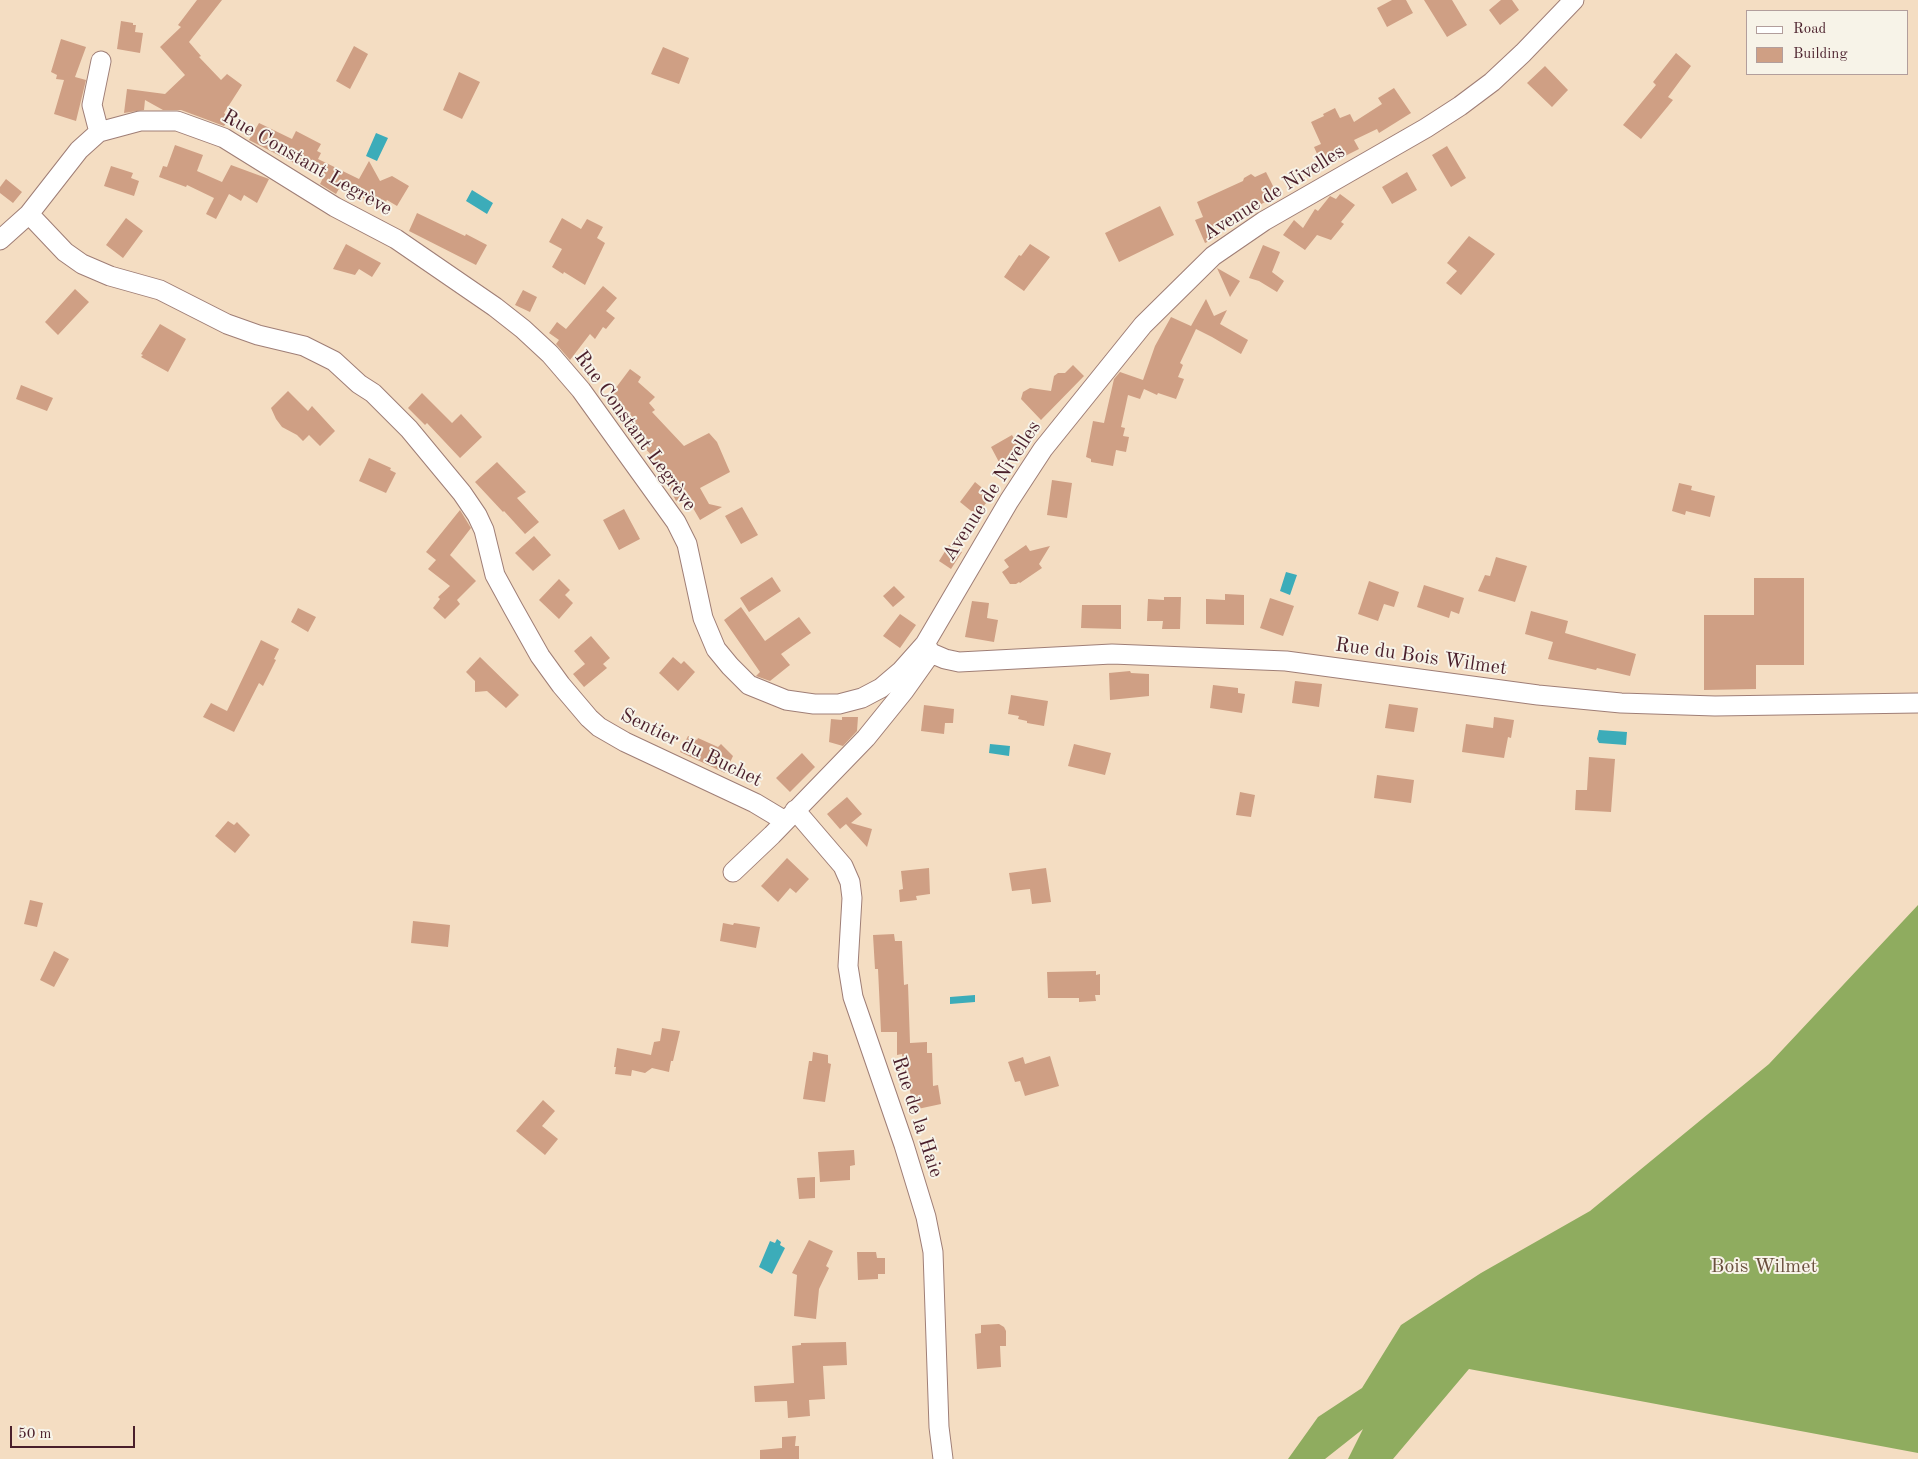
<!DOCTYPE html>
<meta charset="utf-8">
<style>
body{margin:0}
#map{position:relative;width:1918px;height:1459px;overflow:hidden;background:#f4ddc2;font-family:"Old Standard TT",serif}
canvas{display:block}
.legend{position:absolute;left:1746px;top:10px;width:162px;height:65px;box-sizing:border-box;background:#f7f3e8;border:1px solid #b29e9c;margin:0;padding:6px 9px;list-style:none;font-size:15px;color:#4a1f2b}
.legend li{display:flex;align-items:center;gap:10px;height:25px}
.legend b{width:25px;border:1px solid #b29e9c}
.scale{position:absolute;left:10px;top:1426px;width:125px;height:22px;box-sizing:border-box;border:2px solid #4a1f2b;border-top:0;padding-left:6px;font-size:15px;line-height:18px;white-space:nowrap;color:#4a1f2b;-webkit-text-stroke:4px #f7f3e8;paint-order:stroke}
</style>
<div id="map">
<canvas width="1918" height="1459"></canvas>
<ul class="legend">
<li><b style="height:6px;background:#fff"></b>Road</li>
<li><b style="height:14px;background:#cf9f84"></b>Building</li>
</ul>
<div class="scale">50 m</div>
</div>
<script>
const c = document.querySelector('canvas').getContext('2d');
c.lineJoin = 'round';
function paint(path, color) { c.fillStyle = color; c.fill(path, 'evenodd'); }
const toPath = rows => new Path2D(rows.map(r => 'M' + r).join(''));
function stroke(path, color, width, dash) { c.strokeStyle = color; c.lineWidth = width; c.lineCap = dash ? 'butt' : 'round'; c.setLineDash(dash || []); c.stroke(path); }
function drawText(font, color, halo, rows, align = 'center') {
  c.font = font + ' "Old Standard TT",serif'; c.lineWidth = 4; c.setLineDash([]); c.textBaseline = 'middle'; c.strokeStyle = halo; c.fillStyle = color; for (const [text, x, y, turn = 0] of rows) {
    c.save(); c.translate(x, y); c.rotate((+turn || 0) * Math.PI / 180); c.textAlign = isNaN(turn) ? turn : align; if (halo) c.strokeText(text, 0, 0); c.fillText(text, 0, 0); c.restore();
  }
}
paint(toPath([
 [1918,905,1918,1453,1469,1369,1393,1459,1348,1459,1363,1429,1325,1459,1288,1459,1318,1417,1362,1388,1401,1325,1481,1273,1590,1211,1769,1064]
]), '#8fac5f');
paint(toPath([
 [376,133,388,138,377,161,366,156],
 [472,190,493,203,487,214,466,201],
 [1286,572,1297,575,1290,595,1280,591],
 [1599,730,1627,732,1626,745,1599,743,1597,739],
 [990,744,1010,746,1009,756,989,753],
 [975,995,975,1002,950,1004,950,997],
 [777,1239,781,1242,780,1245,785,1248,772,1274,759,1267,770,1241,775,1243]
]), '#3cacb9');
paint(toPath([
 [197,0,222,0,189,42,201,56,199,57,221,80,227,74,242,85,224,113,230,118,224,126,181,110,163,110,145,100,144,110,124,113,127,89,165,94,185,75,160,47,181,27,178,25],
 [1392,0,1406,0,1413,13,1387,27,1377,8],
 [1424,0,1452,0,1467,25,1447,37],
 [1501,0,1512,0,1519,10,1500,25,1489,10],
 [121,21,133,23,133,25,136,25,135,32,143,33,140,53,117,49],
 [61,39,86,47,75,77,86,80,76,121,54,114,64,80,56,79,57,75,51,72],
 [354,46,368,54,350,89,336,81],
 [663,47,689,58,679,84,651,74],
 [1676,53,1691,66,1668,97,1673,100,1641,139,1623,125,1656,85,1653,82],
 [1545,66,1568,90,1552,107,1527,83],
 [459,72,480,82,462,119,443,110],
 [1394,88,1411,113,1379,133,1377,129,1354,140,1359,149,1323,167,1314,147,1321,144,1311,122,1324,116,1323,114,1335,108,1340,118,1350,114,1354,122,1382,104,1378,98],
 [259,123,292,139,296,131,321,144,317,151,321,153,318,159,359,179,369,161,380,181,392,176,409,186,397,206,387,200,382,209,341,185,336,194,320,184,323,178,249,140],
 [175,145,203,155,197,171,222,182,231,165,269,179,257,203,244,195,241,201,229,194,216,219,206,214,214,198,187,185,186,187,159,177,163,166,167,167],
 [1447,146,1466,178,1451,187,1432,155],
 [111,166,133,173,131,178,139,181,134,196,104,186],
 [1266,172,1278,196,1213,227,1218,237,1205,243,1195,220,1203,217,1197,202,1243,181,1244,178,1251,174,1255,177],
 [1407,172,1417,190,1392,204,1382,187],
 [6,179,22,192,13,203,0,193,0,187],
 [1340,194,1355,205,1341,222,1344,224,1331,240,1317,235,1305,250,1283,235,1294,220,1303,228,1315,209,1318,211,1330,196,1336,199],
 [1160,206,1174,235,1119,262,1105,233],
 [417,213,465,236,466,234,487,245,476,265,409,231],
 [126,218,143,231,123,258,106,245],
 [562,218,581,229,587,219,603,227,597,238,605,243,585,285,564,272,563,274,552,267,562,249,549,242],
 [1469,236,1495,254,1461,295,1446,283,1457,271,1447,263],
 [346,244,381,263,372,277,359,269,355,275,333,269],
 [1030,244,1050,257,1024,291,1004,277,1019,255,1021,256],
 [1263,245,1280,252,1272,272,1284,281,1277,292,1259,281,1249,278],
 [1217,268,1240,281,1230,297],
 [603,286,617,298,606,311,615,318,606,329,603,327,595,339,590,334,570,360,556,344,559,340,549,333,557,322,566,329],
 [75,289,89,302,58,335,45,322],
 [523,290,537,297,530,312,515,305],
 [1206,299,1214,316,1227,310,1220,324,1248,340,1241,354,1212,337,1196,329,1180,363,1183,365,1178,377,1184,379,1176,399,1158,393,1157,395,1144,389,1140,399,1128,395,1121,427,1125,428,1123,436,1129,437,1126,452,1116,450,1113,466,1091,462,1091,459,1086,457,1093,421,1104,423,1114,379,1120,372,1143,380,1155,346,1171,317,1191,326],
 [160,324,186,339,168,372,141,357,143,355,141,354],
 [1073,365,1084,376,1041,420,1021,399,1023,392,1030,388,1051,391,1054,376,1058,373,1065,373],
 [630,369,641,377,638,382,655,397,649,403,655,410,652,412,684,446,709,433,717,442,730,472,700,488,709,504,722,507,700,520,686,496,676,501,654,458,621,422,631,413,609,397],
 [21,385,53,398,47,411,16,399],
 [288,391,308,411,312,406,335,431,320,446,309,435,303,441,297,435,282,427,276,419,271,408],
 [422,393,452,423,461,414,482,437,460,458,427,423,425,425,408,408],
 [1012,435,1022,452,1000,464,991,447],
 [369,458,391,468,390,470,396,473,386,493,359,481],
 [497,462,526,492,517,498,539,522,525,534,504,511,503,512,475,482],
 [1052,480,1072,483,1067,518,1047,515],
 [975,482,992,496,976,515,960,502],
 [1679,483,1692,486,1691,490,1715,496,1710,517,1686,511,1685,515,1672,511],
 [742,507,758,535,741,544,725,516],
 [624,509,640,539,619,550,603,520],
 [460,510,471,528,450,555,476,581,457,600,460,604,445,619,433,608,440,599,438,597,450,586,428,569,436,560,426,552],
 [534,536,551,555,533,571,515,553],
 [949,545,962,552,951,569,939,561],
 [1026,545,1030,551,1050,546,1039,564,1042,568,1020,583,1019,582,1016,584,1010,584,1002,572,1009,567,1004,560],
 [1496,557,1527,566,1515,602,1478,591,1485,575,1490,576],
 [772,577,781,591,749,612,740,598],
 [1754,578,1804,578,1804,665,1756,665,1756,689,1704,690,1704,615,1754,615],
 [559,579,570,590,565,595,573,603,559,619,539,600],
 [1369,581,1399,592,1394,607,1384,604,1378,621,1358,614],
 [1424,585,1464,598,1459,614,1451,611,1449,618,1417,607],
 [894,586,905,597,893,607,883,596],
 [1225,594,1244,595,1244,625,1206,624,1206,599,1225,600],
 [1164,597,1181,597,1180,629,1162,629,1163,621,1147,621,1148,599,1164,600],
 [1270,598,1294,606,1283,636,1260,628],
 [972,601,989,603,987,618,998,620,994,642,965,637],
 [1082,605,1121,605,1121,629,1081,628],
 [741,607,765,641,799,617,811,633,781,654,790,665,770,681,756,676,760,672,724,620],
 [298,608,316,617,308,632,291,622],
 [1531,611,1568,621,1565,633,1636,654,1630,676,1597,668,1596,670,1548,659,1553,642,1525,634],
 [900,614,916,625,900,648,883,636],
 [591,636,610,658,603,664,607,668,584,687,573,674,585,664,574,651],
 [261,640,279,649,274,659,276,660,263,686,259,683,234,732,203,717,211,703,227,711],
 [480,657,519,695,506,708,487,691,475,692,475,681,466,672],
 [673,657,681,664,684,661,695,672,678,691,659,673],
 [1130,671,1131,673,1149,674,1149,696,1110,700,1109,673],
 [1295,681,1322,684,1319,707,1292,703],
 [1213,685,1238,688,1238,693,1245,694,1242,713,1210,708],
 [1011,695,1048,701,1044,726,1027,723,1027,721,1018,719,1019,716,1008,714],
 [1389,704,1418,708,1414,732,1385,728],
 [924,705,954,709,953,723,945,723,944,734,921,731],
 [842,717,858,717,857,731,843,746,829,742,831,719,842,720],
 [1494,717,1514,720,1511,738,1508,737,1504,758,1462,752,1466,724,1493,728],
 [688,736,697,740,698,738,718,747,721,744,733,756,725,773,680,752],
 [1074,744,1111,753,1105,775,1068,766],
 [802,753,815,767,790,792,776,778],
 [1589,757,1615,759,1611,812,1575,810,1576,790,1587,790],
 [1377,775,1414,780,1411,803,1374,798],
 [1240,792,1255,795,1251,817,1236,815],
 [847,797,862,814,851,823,872,829,867,847,846,824,840,829,827,814],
 [228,821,234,825,237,822,250,835,235,853,215,836],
 [787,858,809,879,796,893,790,888,778,902,761,886],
 [929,868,930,894,916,896,917,900,900,902,899,890,903,889,901,871],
 [1046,868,1051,902,1032,904,1030,889,1012,891,1009,873],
 [30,900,43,903,37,927,24,924],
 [413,921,450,925,448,947,411,943],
 [723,923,733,925,734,923,760,927,756,948,720,941],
 [894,934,895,941,902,941,904,985,908,984,910,1043,927,1042,927,1053,932,1053,933,1086,938,1085,941,1104,913,1110,909,1084,904,1085,902,1054,897,1055,897,1032,881,1032,878,969,875,969,873,935],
 [54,951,69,959,54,987,40,980],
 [1096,971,1096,975,1100,974,1100,995,1095,995,1096,1001,1079,1002,1079,998,1048,998,1047,972],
 [662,1028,680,1031,673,1061,671,1061,669,1072,652,1068,645,1073,632,1070,631,1076,615,1074,616,1067,614,1067,617,1048,651,1055,654,1042,660,1041],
 [813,1052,828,1055,828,1063,831,1064,825,1102,803,1099,809,1061,812,1061],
 [1050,1056,1059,1086,1025,1096,1020,1081,1015,1082,1008,1062,1023,1057,1025,1064],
 [543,1100,555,1111,542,1126,558,1139,545,1155,516,1131],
 [854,1150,855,1165,850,1166,850,1180,820,1182,818,1152],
 [815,1177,815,1198,799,1199,797,1178],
 [809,1240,833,1251,826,1266,829,1268,819,1289,816,1319,794,1316,797,1275,792,1273],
 [857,1252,876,1252,877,1258,885,1258,885,1274,878,1274,878,1279,858,1280],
 [999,1324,1004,1327,1006,1331,1006,1346,1000,1346,1001,1367,977,1369,975,1334,981,1333,981,1325],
 [846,1342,847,1365,823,1366,825,1399,809,1400,810,1416,788,1418,787,1401,755,1402,754,1386,794,1383,792,1346,801,1345,801,1343],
 [796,1436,795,1446,799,1446,799,1459,760,1459,760,1450,782,1448,782,1437]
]), '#cf9f84');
const minor = toPath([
 [99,132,92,105,101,61],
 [29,214,65,252,82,264,110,276,160,290,227,324,258,335,304,346,334,361,359,384,373,393,409,429,462,493,477,515,484,530,495,575,513,608,540,656,561,685,589,718,599,727,625,742,755,803,785,821],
 [0,240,29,214,79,150,99,132,140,121,177,121,224,138,335,207,396,239,495,307,523,329,550,354,581,390,676,522,687,544,703,618,716,649,730,666,749,685,786,700,814,704,839,704,862,698,881,688,901,671,925,644,1009,501,1043,449,1143,325,1213,256,1264,221,1426,128,1460,106,1492,82,1523,53,1574,0],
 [925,644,931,653,945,659,959,662,1112,654,1286,661,1538,695,1621,703,1715,706,1918,703],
 [795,810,843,866,850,882,852,898,848,966,853,997,904,1145,926,1217,933,1252,939,1427,943,1459],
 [733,872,772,835,866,738,904,691,931,653]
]);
stroke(minor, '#9f7e76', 21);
stroke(minor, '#fff', 19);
drawText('20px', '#4a1f2b', '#f7f3e8', [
 ["Rue Constant Legrève",307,163,30],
 ["Avenue de Nivelles",1274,193,-32],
 ["Rue Constant Legrève",635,431,54],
 ["Avenue de Nivelles",992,491,-57],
 ["Rue du Bois Wilmet",1421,657,8],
 ["Sentier du Buchet",691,748,26],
 ["Rue de la Haie",917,1117,72]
]);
drawText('20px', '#6a513e', '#f7f3e8', [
 ["Bois Wilmet",1764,1267]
]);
</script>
